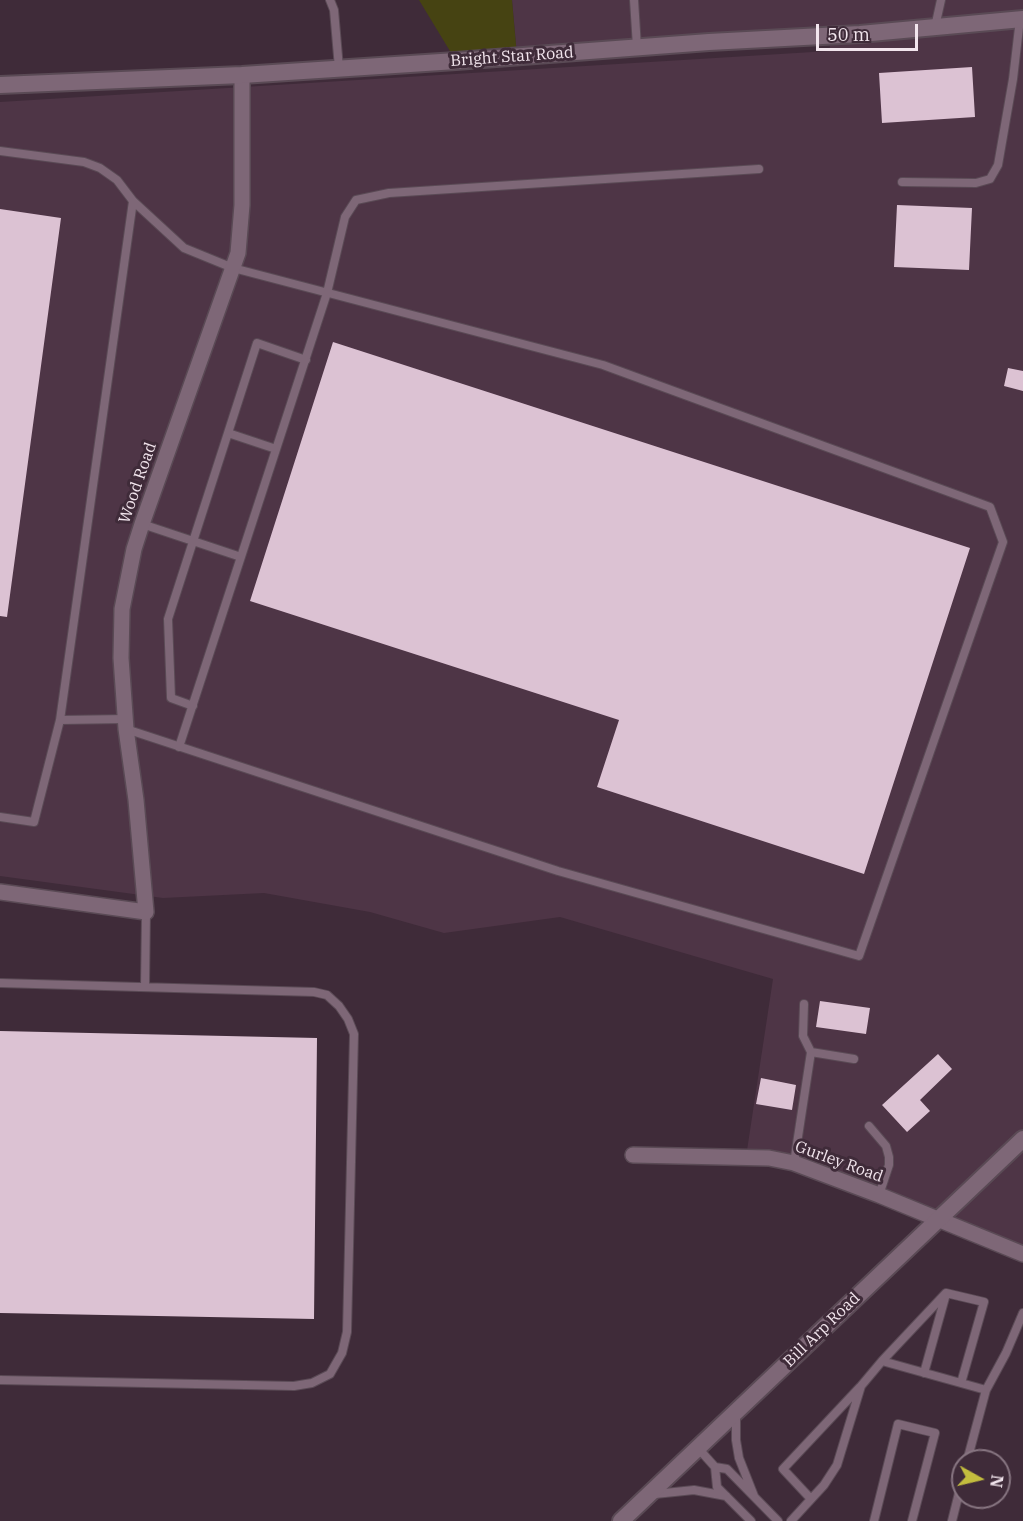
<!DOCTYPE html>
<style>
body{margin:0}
#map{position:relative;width:1023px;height:1521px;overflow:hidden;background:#3f2b39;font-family:"IBM Plex Serif",serif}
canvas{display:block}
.north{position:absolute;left:951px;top:1449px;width:60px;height:60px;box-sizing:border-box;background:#3f2b39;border:2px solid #877581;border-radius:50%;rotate:98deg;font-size:16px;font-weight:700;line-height:24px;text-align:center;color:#f2e5ed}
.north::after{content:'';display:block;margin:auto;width:21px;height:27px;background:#c3bd3e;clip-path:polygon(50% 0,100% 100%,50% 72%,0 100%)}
.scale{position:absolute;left:816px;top:24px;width:102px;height:27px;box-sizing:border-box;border:3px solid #f2e5ed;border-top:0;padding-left:8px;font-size:18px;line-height:21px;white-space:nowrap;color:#f2e5ed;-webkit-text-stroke:4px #3f2b39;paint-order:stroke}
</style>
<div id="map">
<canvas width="1023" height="1521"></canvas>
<div class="north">N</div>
<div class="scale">50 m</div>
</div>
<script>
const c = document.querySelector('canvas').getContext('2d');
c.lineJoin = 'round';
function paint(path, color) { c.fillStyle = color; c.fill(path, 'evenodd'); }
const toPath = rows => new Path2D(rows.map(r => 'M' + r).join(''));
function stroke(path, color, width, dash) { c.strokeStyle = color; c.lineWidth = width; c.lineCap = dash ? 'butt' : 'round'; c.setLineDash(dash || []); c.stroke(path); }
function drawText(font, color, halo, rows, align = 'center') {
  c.font = font + ' "IBM Plex Serif",serif'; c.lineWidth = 6; c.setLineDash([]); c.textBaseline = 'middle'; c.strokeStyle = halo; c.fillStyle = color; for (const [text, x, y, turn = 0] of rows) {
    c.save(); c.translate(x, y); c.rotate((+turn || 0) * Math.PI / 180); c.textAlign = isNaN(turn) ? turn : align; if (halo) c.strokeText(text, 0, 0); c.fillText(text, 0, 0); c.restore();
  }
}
paint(toPath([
 [512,0,1023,0,1023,1252,794,1163,746,1157,773,979,560,917,444,933,370,912,264,893,163,898,0,876,0,102,829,51,832,36,517,56]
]), '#4e3546');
paint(toPath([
 [419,0,512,0,517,56,456,61]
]), '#464312');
paint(toPath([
 [972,67,975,117,882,123,879,73],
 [897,205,972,208,969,270,894,267],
 [0,209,61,218,7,617,0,616],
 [333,342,970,548,864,874,597,787,619,720,250,601],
 [1008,368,1023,371,1023,391,1004,386],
 [820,1001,870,1008,866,1034,816,1027],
 [0,1031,317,1038,314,1319,0,1313],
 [938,1054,952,1069,920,1100,930,1111,907,1132,882,1105],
 [761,1078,796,1085,792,1110,756,1104]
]), '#dcc2d3');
const service = toPath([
 [330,0,334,10,339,68],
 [634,0,637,47],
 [935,27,941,0],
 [0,151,84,162,100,168,117,180,133,201,184,248,233,268,603,365,990,507,1003,542,859,956,558,871,126,729],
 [902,182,976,183,990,179,998,165,1013,79,1020,19],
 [228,433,276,449],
 [142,524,241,557],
 [193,706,171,698,168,619,257,343,306,360],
 [60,720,133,201],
 [179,747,327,293,345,217,356,200,389,193,759,169],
 [0,817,34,822,60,720,126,719],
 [0,983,314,992,327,995,339,1006,348,1019,354,1034,347,1332,342,1353,330,1374,312,1383,294,1386,0,1380],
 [145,987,146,912],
 [811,1052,854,1059],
 [869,1126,886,1146,889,1157,889,1165,879,1195],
 [794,1163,811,1052,803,1036,804,1004],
 [882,1361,946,1293,984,1302,961,1383],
 [924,1373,946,1294],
 [736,1414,736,1440,739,1458,754,1496],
 [698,1448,715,1467,717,1487,751,1521],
 [967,1461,986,1390,1006,1353,1023,1313],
 [715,1467,727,1469,778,1521],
 [655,1494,694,1490,726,1496],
 [811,1499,783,1469,860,1387],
 [791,1521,824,1485,837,1465,861,1386,882,1361,986,1390],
 [874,1521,898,1424,935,1433,912,1521],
 [952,1521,963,1477]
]);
const minor = toPath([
 [0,892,146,912,136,800,126,729,121,658,122,609,134,549,142,524,238,253,242,205,242,75],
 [633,1155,769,1158,794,1163,879,1195,1023,1254]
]);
const tertiary = toPath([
 [0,85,242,75,456,61,709,42,860,34,1023,19]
]);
const secondary = toPath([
 [621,1521,1023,1139]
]);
stroke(service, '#5a4a55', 10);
stroke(minor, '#5a4a55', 18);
stroke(tertiary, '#5a4a55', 20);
stroke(secondary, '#5a4a55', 20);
stroke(service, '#7e6777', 8);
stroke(minor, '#7e6777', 15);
stroke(tertiary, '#7e6777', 16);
stroke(secondary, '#7e6777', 16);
drawText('16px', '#f2e5ed', '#3f2b39', [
 ["Bright Star Road",512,57,-4],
 ["Wood Road",138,483,-71],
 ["Gurley Road",839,1162,20],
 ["Bill Arp Road",822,1330,-44]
]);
</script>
